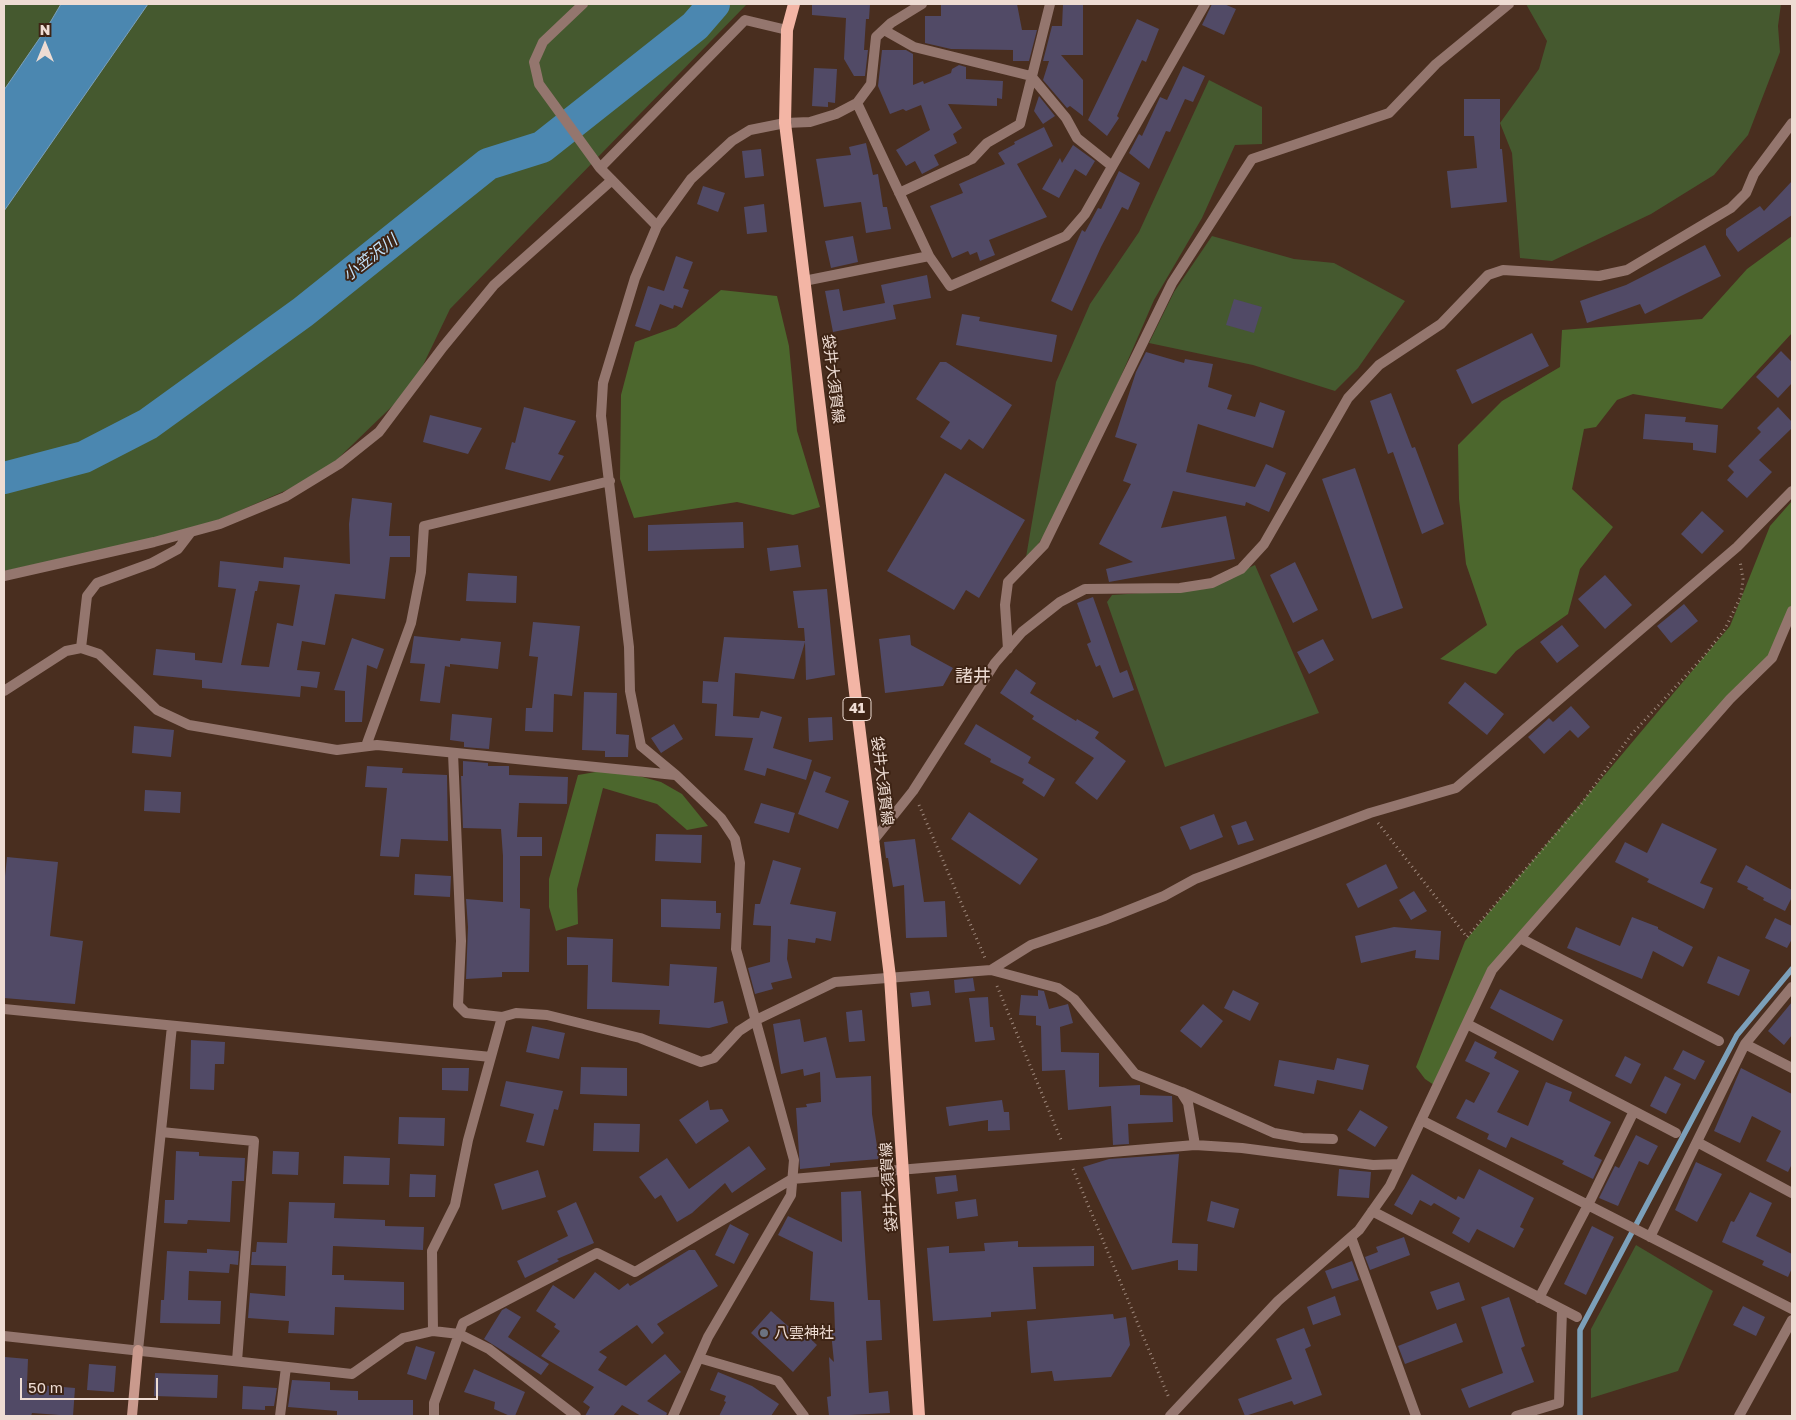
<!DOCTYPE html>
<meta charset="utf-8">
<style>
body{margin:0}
#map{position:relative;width:1796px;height:1420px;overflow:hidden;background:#492e1f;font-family:"Golos Text",sans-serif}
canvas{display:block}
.frame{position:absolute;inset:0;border:5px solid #eedcd3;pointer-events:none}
.north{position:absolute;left:20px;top:20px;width:50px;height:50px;-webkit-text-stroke:4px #3e2415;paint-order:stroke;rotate:0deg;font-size:14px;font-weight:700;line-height:20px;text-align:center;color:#eedcd3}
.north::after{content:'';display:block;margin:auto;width:18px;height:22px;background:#eedcd3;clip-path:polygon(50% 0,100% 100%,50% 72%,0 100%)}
.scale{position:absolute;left:20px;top:1378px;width:138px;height:22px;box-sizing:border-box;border:2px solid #eedcd3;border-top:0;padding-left:6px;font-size:15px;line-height:18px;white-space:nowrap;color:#eedcd3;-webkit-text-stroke:4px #3e2415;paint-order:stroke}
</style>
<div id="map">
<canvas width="1796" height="1420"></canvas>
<div class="frame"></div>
<div class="north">N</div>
<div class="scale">50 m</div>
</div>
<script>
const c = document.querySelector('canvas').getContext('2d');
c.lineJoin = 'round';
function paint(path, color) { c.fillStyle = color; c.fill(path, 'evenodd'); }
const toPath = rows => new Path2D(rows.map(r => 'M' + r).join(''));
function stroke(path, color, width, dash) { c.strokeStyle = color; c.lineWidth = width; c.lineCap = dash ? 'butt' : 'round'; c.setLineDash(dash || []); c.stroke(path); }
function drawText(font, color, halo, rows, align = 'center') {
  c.font = font + ' "Golos Text","Noto Sans JP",sans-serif'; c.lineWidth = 4; c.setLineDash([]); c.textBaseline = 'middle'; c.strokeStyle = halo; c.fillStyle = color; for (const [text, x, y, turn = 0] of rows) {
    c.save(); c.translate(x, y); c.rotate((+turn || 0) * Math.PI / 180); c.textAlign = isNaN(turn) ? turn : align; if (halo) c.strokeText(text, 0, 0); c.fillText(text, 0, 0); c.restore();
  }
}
paint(toPath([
 [4,4,747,4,450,309,413,386,321,475,191,532,4,571],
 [1526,4,1781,4,1778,26,1780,52,1748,135,1714,175,1651,214,1552,261,1520,258,1512,153,1500,123,1539,69,1547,41],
 [1209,80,1262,107,1262,144,1235,145,1202,218,1154,300,1065,505,1025,563,1056,382,1090,304,1139,232],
 [1212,236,1294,259,1334,263,1405,301,1358,368,1335,391,1253,365,1149,343,1174,292],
 [1255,565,1319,713,1165,767,1107,602,1112,595,1202,589],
 [1636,1245,1713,1291,1678,1371,1591,1398,1591,1329]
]), '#45592f');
paint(toPath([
 [1792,236,1792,333,1722,409,1633,394,1617,400,1596,427,1584,429,1572,489,1613,527,1580,569,1568,614,1516,651,1496,674,1440,659,1487,625,1466,564,1459,499,1458,445,1502,401,1560,367,1562,330,1702,319,1747,269],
 [721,290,777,296,789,346,797,431,820,507,793,515,737,502,634,518,620,479,621,395,635,342,676,327],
 [1792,501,1792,605,1765,664,1492,970,1437,1087,1425,1079,1416,1067,1465,941,1730,626,1770,526],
 [613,769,661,782,682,794,708,826,687,830,657,804,603,788,577,889,578,924,556,931,549,907,549,879,578,775]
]), '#4c672d');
const water = toPath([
 [61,4,148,4,4,211,4,90,48,26,61,4]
]);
paint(water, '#4b87b0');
stroke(water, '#7ca0ba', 1);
stroke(toPath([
 [1580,1416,1580,1330,1737,1035,1792,969]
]), '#7ca0ba', 5.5);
stroke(toPath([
 [4,478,84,457,148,424,303,312,488,164,542,147,695,26,714,4]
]), '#4b87b0', 32);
paint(toPath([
 [812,4,870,4,869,19,866,19,864,50,868,50,865,76,854,76,844,59,846,18,812,15],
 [956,4,1017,4,1022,30,1037,30,1029,61,1013,61,1013,50,951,49,925,43,925,16,941,16,941,5],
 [1063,4,1083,4,1083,55,1061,55,1083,80,1083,116,1070,106,1067,108,1043,80,1049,61,1043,61,1052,26,1062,26],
 [1212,4,1224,4,1236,9,1224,35,1202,25],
 [1137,19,1159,29,1146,62,1142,60,1117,116,1119,118,1107,136,1088,120],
 [882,50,906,50,913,54,913,85,923,81,924,84,951,73,952,69,959,65,966,67,966,79,1003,81,1002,99,997,98,997,106,948,104,962,128,953,134,957,143,934,155,939,165,922,174,915,161,906,166,896,150,930,130,921,105,906,111,903,109,890,114,878,86],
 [1183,66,1205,76,1193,102,1185,99,1170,132,1166,131,1149,169,1129,153,1139,134,1142,136,1160,97,1167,100],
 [814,68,837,69,835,103,828,102,828,107,812,106],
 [1039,96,1055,116,1043,124,1034,111],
 [1464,99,1500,99,1500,149,1502,149,1507,202,1451,208,1447,171,1477,168,1474,136,1464,136],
 [1044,127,1053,146,1017,164,1047,217,989,240,995,255,980,261,977,252,970,255,968,251,952,258,930,206,963,193,959,184,1005,164,998,153,1015,144,1014,142],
 [866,143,873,175,878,174,883,207,887,207,891,229,866,233,861,202,824,207,816,159,851,155,849,147],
 [1073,145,1095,161,1086,176,1075,169,1059,198,1042,189,1060,158,1062,163],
 [761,149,764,176,745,178,742,151],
 [1119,171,1140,183,1128,210,1122,207,1101,247,1072,311,1051,301,1082,230,1085,232,1098,208,1101,209],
 [1792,181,1792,215,1738,252,1726,235,1726,229,1760,206,1764,211],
 [703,186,725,193,718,212,697,204],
 [764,204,767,232,747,234,744,207],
 [853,236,858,262,831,268,825,241],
 [1705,245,1721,276,1645,314,1640,304,1587,323,1580,301,1626,285],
 [676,256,693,262,683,288,689,290,682,308,674,305,673,309,660,304,650,331,635,326,648,286,664,291],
 [927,275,931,298,893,305,896,319,833,332,825,291,839,289,843,311,885,303,881,285],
 [1234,299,1262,307,1254,333,1226,325],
 [962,314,980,317,979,321,1057,335,1052,362,956,345],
 [1532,333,1549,366,1472,404,1456,370],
 [1781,351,1792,362,1792,383,1778,398,1756,377],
 [1146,352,1184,363,1185,359,1213,364,1208,387,1232,395,1227,409,1255,417,1260,402,1285,411,1273,448,1198,424,1186,472,1255,487,1266,464,1286,473,1269,512,1246,502,1245,506,1173,491,1161,528,1226,516,1235,559,1109,582,1106,569,1133,562,1099,544,1131,484,1123,481,1137,444,1115,437,1136,372],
 [940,362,946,362,1012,405,983,449,969,439,961,450,940,437,950,422,916,399],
 [1391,393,1412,448,1415,447,1444,524,1422,534,1393,452,1388,454,1370,401],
 [524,407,576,421,558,454,564,456,550,481,505,469,512,442,515,443],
 [1778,407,1792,422,1792,428,1759,460,1772,472,1747,498,1727,480,1734,472,1728,466,1761,432,1757,428],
 [1645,414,1686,417,1685,422,1718,425,1716,453,1693,450,1693,443,1643,439],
 [430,415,482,428,468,454,423,442],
 [1355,468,1403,608,1372,619,1322,479],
 [945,473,1025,520,979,598,966,590,954,610,887,571],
 [352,498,392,503,389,536,410,536,410,557,390,557,385,599,335,594,325,645,302,641,297,670,320,672,317,688,301,686,300,697,202,688,202,680,153,675,156,649,195,653,195,660,222,663,236,589,218,587,220,561,283,568,284,557,350,564,349,524],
 [259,581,300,585,293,626,277,623,269,667,241,665,255,591,257,591],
 [1702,511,1724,531,1702,554,1681,534],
 [743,522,744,548,648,551,648,525],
 [798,545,801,567,770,571,767,548],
 [1295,562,1318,610,1293,623,1270,575],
 [468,573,517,576,516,603,466,601],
 [1605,575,1632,605,1605,629,1578,599],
 [827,589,835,675,806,680,805,642,794,679,735,673,733,716,759,718,761,711,782,717,773,748,812,760,806,780,767,768,765,776,744,770,753,738,715,736,717,704,702,703,703,681,718,682,724,637,805,641,804,628,798,628,793,591],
 [1093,597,1120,673,1127,670,1134,690,1113,698,1100,665,1096,667,1087,644,1091,642,1077,603],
 [1684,604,1698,621,1671,643,1657,626],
 [533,622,580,626,572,696,554,694,553,732,525,731,526,708,532,708,538,657,529,656],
 [1562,625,1579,646,1557,663,1540,642],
 [910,635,911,645,953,668,943,686,885,693,879,639],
 [414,636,460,641,461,638,501,642,498,669,450,664,450,667,445,666,440,703,420,701,425,664,410,663],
 [352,638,384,649,377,669,367,665,362,722,345,722,345,691,334,690],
 [1323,639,1334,660,1309,674,1297,652],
 [1016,669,1036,683,1030,693,1076,721,1077,719,1099,732,1095,738,1126,761,1097,800,1075,783,1094,758,1032,719,1034,716,1000,693],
 [1465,682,1504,714,1487,735,1448,703],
 [584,692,617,693,616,734,629,735,628,757,605,757,605,751,582,750],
 [1571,706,1590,727,1578,738,1570,730,1544,754,1528,737,1549,718,1553,722],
 [452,714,492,718,489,749,464,747,464,742,450,740],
 [832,717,833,740,809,742,808,718],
 [674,724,683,739,661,753,651,738],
 [976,724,1031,757,1028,763,1055,779,1044,797,1022,783,1024,779,990,762,991,759,964,744],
 [134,726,174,730,171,757,132,753],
 [463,761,488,763,488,766,509,766,509,775,568,777,567,804,519,803,517,837,542,837,542,856,520,856,520,908,530,909,529,972,502,972,502,977,466,979,468,927,466,899,503,902,503,856,501,829,463,828,461,776,463,776],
 [367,766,403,768,402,773,447,775,448,841,401,839,399,857,380,856,387,788,365,787],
 [814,771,831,777,825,792,849,801,838,829,798,814],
 [145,790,181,792,180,813,144,811],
 [761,803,795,813,789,833,754,823],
 [969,812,1038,859,1020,885,951,839],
 [1214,814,1223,837,1190,850,1180,827],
 [1246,821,1254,840,1238,845,1231,826],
 [1662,823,1717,849,1700,883,1713,888,1704,909,1647,882,1649,879,1615,862,1625,842,1647,853],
 [656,834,702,835,701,863,655,861],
 [915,839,924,902,945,901,947,937,906,938,904,885,893,887,888,858,886,858,884,842],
 [7,857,58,862,50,936,83,941,75,1004,4,998,4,886],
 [773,860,801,868,790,904,836,912,831,941,816,938,815,943,788,939,787,959,792,978,771,983,773,989,755,994,748,968,770,962,771,926,753,925,755,904,760,904],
 [1386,864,1398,888,1358,908,1346,884],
 [1746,865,1792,890,1792,897,1785,911,1763,900,1764,898,1747,889,1748,887,1737,882],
 [415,874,451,876,450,897,414,895],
 [1414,891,1427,911,1411,920,1399,900],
 [661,899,716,901,716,913,721,913,720,929,661,927],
 [1632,917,1658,927,1658,929,1693,947,1683,967,1653,951,1642,979,1567,948,1576,927,1620,946],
 [1775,918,1792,926,1792,939,1787,948,1765,938],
 [1394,927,1441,931,1439,960,1415,958,1416,950,1361,963,1355,936],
 [567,937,613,939,612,982,669,986,670,964,717,967,714,1003,723,1001,728,1023,709,1028,659,1024,660,1010,587,1009,588,965,567,965],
 [1718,956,1750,970,1739,996,1707,983],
 [973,978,975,991,955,993,954,980],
 [1500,989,1563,1020,1553,1041,1490,1008],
 [1038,990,1044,991,1049,1009,1068,1004,1073,1023,1060,1027,1061,1052,1099,1053,1099,1087,1140,1085,1140,1095,1172,1096,1173,1122,1128,1124,1129,1144,1113,1145,1111,1106,1068,1110,1065,1070,1042,1071,1041,1026,1036,1025,1036,1016,1019,1015,1021,995,1038,996],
 [1233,990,1259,1003,1250,1021,1224,1008],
 [929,991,931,1005,912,1007,910,993],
 [988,997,990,1027,993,1027,995,1040,975,1042,969,998],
 [1792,1002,1792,1035,1784,1045,1768,1031],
 [1203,1004,1223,1021,1201,1048,1180,1031],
 [862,1010,865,1041,849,1042,846,1012],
 [800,1019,804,1042,826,1037,836,1078,871,1076,872,1114,879,1159,830,1163,830,1166,800,1169,796,1108,807,1107,806,1104,821,1102,820,1072,804,1076,803,1069,781,1074,773,1024],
 [532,1026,565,1033,559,1059,526,1052],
 [191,1040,225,1042,224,1064,215,1064,214,1090,190,1089],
 [1475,1041,1497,1052,1494,1058,1519,1071,1497,1112,1528,1126,1546,1082,1572,1092,1569,1101,1611,1122,1594,1156,1602,1160,1593,1179,1562,1164,1564,1161,1511,1137,1506,1148,1487,1139,1489,1134,1456,1118,1466,1099,1474,1103,1490,1073,1465,1061],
 [1683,1050,1705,1061,1695,1080,1673,1069],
 [1625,1056,1641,1064,1631,1084,1615,1076],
 [1337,1058,1369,1065,1363,1090,1317,1080,1314,1094,1274,1086,1279,1060,1334,1070],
 [581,1067,627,1068,627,1096,580,1094],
 [442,1068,469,1068,468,1091,442,1090],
 [1741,1068,1792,1094,1792,1164,1788,1172,1766,1161,1781,1131,1752,1116,1740,1143,1714,1131],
 [1665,1076,1681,1084,1666,1114,1650,1106],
 [506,1081,563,1091,558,1110,554,1109,544,1146,526,1142,534,1114,500,1106],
 [708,1100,710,1110,722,1109,729,1121,696,1144,679,1120],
 [1002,1100,1004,1112,1009,1112,1010,1130,988,1131,988,1120,949,1126,946,1107],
 [1360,1110,1388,1127,1375,1147,1347,1130],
 [399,1117,445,1118,444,1146,398,1144],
 [594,1123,640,1124,639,1152,593,1151],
 [1636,1135,1658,1146,1648,1165,1639,1161,1618,1206,1599,1198,1615,1166,1619,1168],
 [749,1146,766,1169,732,1193,725,1183,692,1213,677,1222,661,1195,655,1199,639,1177,667,1158,689,1189],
 [176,1151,199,1152,199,1156,245,1158,244,1181,232,1181,230,1222,188,1220,187,1224,164,1223,165,1200,174,1200],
 [273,1151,299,1152,298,1175,272,1174],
 [1179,1154,1172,1243,1198,1244,1197,1271,1178,1270,1178,1260,1132,1270,1083,1167,1109,1159],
 [344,1156,390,1158,389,1185,343,1184],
 [1696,1162,1722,1174,1697,1222,1675,1210],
 [1339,1169,1371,1172,1369,1198,1337,1196],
 [1479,1169,1534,1198,1520,1227,1524,1229,1514,1248,1477,1229,1469,1243,1452,1233,1460,1218,1434,1203,1431,1206,1420,1200,1412,1215,1394,1205,1412,1174,1456,1200,1458,1196,1464,1199],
 [538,1170,546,1197,502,1210,494,1184],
 [410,1174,436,1175,435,1197,409,1197],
 [956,1175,958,1191,937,1194,935,1177],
 [861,1191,868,1300,880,1300,882,1340,866,1341,869,1393,888,1391,890,1413,829,1416,827,1397,831,1396,829,1357,834,1362,831,1332,835,1331,834,1302,810,1300,813,1252,778,1235,788,1216,842,1242,841,1192],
 [1750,1192,1772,1203,1756,1236,1792,1254,1792,1268,1788,1277,1762,1265,1764,1261,1722,1242,1731,1221,1734,1222],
 [976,1199,978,1216,957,1219,955,1202],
 [1211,1201,1239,1209,1234,1228,1207,1221],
 [289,1202,335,1203,334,1218,385,1220,385,1226,424,1227,423,1250,333,1246,332,1275,344,1275,344,1280,404,1282,404,1310,335,1307,334,1335,288,1333,289,1321,248,1318,250,1293,285,1296,286,1266,251,1265,252,1252,256,1252,257,1242,287,1243],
 [576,1202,594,1243,557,1259,559,1261,525,1278,517,1261,568,1236,557,1211],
 [730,1224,749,1234,734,1264,715,1255],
 [1592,1226,1614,1237,1586,1295,1564,1284],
 [1404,1237,1410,1255,1370,1270,1365,1257,1378,1252,1376,1247],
 [1018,1241,1018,1247,1094,1246,1094,1266,1033,1267,1036,1309,991,1312,991,1317,933,1321,927,1248,949,1246,949,1253,985,1251,984,1243],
 [207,1249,239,1251,238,1265,230,1264,229,1273,189,1271,188,1300,221,1301,220,1324,160,1323,161,1300,164,1300,167,1251,207,1253],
 [689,1250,695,1250,718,1286,657,1324,664,1333,652,1344,637,1325,599,1352,607,1357,598,1370,626,1386,665,1354,681,1372,647,1401,667,1413,666,1416,641,1416,622,1405,613,1416,585,1416,590,1407,583,1402,594,1387,541,1356,560,1331,554,1327,556,1324,536,1311,553,1285,574,1299,595,1272,619,1290,628,1283,630,1286],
 [1352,1261,1359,1280,1332,1289,1325,1271],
 [1459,1282,1465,1300,1437,1310,1430,1292],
 [1335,1296,1341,1315,1313,1325,1307,1307],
 [1509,1297,1525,1346,1521,1348,1534,1382,1469,1408,1461,1389,1503,1373,1481,1307],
 [1743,1306,1765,1317,1756,1336,1733,1325],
 [506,1308,521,1317,508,1337,549,1364,541,1375,484,1339,502,1310],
 [771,1311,797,1334,801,1330,817,1345,793,1372,751,1333],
 [1113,1314,1114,1319,1126,1317,1130,1345,1111,1377,1054,1381,1052,1371,1031,1373,1027,1321],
 [1456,1323,1463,1342,1405,1364,1398,1346],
 [1304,1328,1311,1346,1305,1349,1322,1395,1294,1405,1292,1401,1245,1416,1238,1399,1292,1379,1276,1339],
 [416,1346,435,1352,426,1380,407,1374],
 [5,1357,28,1359,27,1384,75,1388,73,1416,32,1413,31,1416,4,1416],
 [89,1364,116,1366,114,1392,87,1390],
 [474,1369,525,1392,515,1416,510,1416,494,1409,495,1402,464,1392],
 [718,1372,752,1386,779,1404,771,1416,719,1416,726,1402,724,1401,726,1396,710,1390],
 [155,1373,218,1375,217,1398,154,1396],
 [292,1380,330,1382,330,1390,358,1391,358,1400,413,1400,413,1416,337,1416,337,1411,288,1407],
 [243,1386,277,1388,274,1406,265,1406,265,1410,242,1409]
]), '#514a66');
stroke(toPath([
 [919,805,985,958],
 [1378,823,1467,937,1579,807,1631,735,1704,656,1725,629,1741,596,1743,579,1740,561],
 [997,986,1062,1142],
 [1073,1169,1169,1398]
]), '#a08a7e', 3, [1, 4]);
stroke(toPath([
 [583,4,543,42,534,62,539,84,600,168,657,226],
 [884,30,914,47,1031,76,1066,118,1077,138,1112,166],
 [857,103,929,256],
 [600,168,745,20,787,30],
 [899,193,972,159,987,143,1020,124,1050,4],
 [804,281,929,256,950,286,1066,236,1085,214,1205,4],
 [4,576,154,542,220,524,285,497,339,464,379,432,443,347,494,285,612,180],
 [81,648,87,596,97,583,152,563,178,549,191,532],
 [1008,649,1005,605,1008,582,1044,545,1172,283,1252,159,1389,113,1436,64,1509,4],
 [4,691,66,651,81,648,99,654,157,710,189,725,337,750,377,745,675,775],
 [366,746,411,623,421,572,424,526,610,481],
 [453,753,461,941,458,1005,466,1013,502,1017],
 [873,841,913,791,995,663,1022,632,1060,602,1085,589,1180,588,1212,583,1241,569,1264,544,1348,398,1379,365,1441,324,1488,275,1503,270,1599,276,1627,270,1731,208,1746,193,1754,174,1792,123],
 [1520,938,1719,1041],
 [991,970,1031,945,1104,920,1164,896,1195,879,1370,813,1456,788,1737,547,1792,491],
 [4,1009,491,1057],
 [1467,1024,1676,1133],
 [1745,1044,1792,987],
 [1182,1092,1274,1133,1302,1138,1333,1139],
 [1421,1120,1792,1309],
 [161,1132,254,1141,237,1361],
 [1697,1142,1792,1193],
 [1372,1211,1577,1317],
 [1351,1237,1416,1416],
 [1650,1237,1745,1044,1792,1068],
 [1539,1298,1588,1205,1634,1111],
 [433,1331,432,1251,455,1205,468,1140,502,1017,516,1013,547,1015,640,1038,701,1062,714,1058,739,1031,756,1020,835,982,991,970,1058,988,1074,999,1135,1074,1181,1092,1188,1103,1195,1145],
 [4,1336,352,1374,403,1338,433,1331,459,1334,489,1349,576,1416],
 [138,1350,172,1026],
 [699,1358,778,1381,804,1416],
 [280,1416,286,1367],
 [434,1416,434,1403,463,1323,597,1253,635,1272,792,1179,1195,1145,1242,1148,1373,1165,1400,1164],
 [673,1416,708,1337,791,1195,794,1160,736,949,740,863,735,839,721,818,676,775,641,746,630,691,629,647,601,416,603,383,635,278,657,226,691,179,732,141,750,130,785,123,810,122,836,114,857,103,871,84,876,37,891,23,922,4],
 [1170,1416,1278,1301,1359,1230,1390,1186,1492,970,1730,699,1772,658,1792,611],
 [1516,1416,1559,1403,1562,1310],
 [1739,1416,1792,1320]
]), '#94766e', 10);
stroke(toPath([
 [132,1416,138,1350]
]), '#ca9a8d', 10);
stroke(toPath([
 [794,4,787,30,785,123,890,977,919,1416]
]), '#f3b5a5', 12);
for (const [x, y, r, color] of [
 [764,1333,5,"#6b7280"]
]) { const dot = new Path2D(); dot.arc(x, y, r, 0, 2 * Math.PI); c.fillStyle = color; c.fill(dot); stroke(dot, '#3e2415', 2); }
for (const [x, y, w] of [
 [857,709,28]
]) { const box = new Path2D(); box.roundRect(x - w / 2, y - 11.5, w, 23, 4); c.fillStyle = '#3e2415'; c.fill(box); stroke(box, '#eedcd3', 1); }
drawText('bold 14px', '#eedcd3', null, [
 ["41",857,709]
]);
drawText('15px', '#eedcd3', '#3e2415', [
 ["袋井大須賀線",833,379,83],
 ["袋井大須賀線",882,781,83],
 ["袋井大須賀線",889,1187,-94]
]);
drawText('15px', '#eedcd3', '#3e2415', [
 ["八雲神社",774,1333]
], 'left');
drawText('italic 16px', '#c4e4fd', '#3e2415', [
 ["小笠沢川",370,258,-38]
]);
drawText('18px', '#eedcd3', '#3e2415', [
 ["諸井",973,676]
]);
</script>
